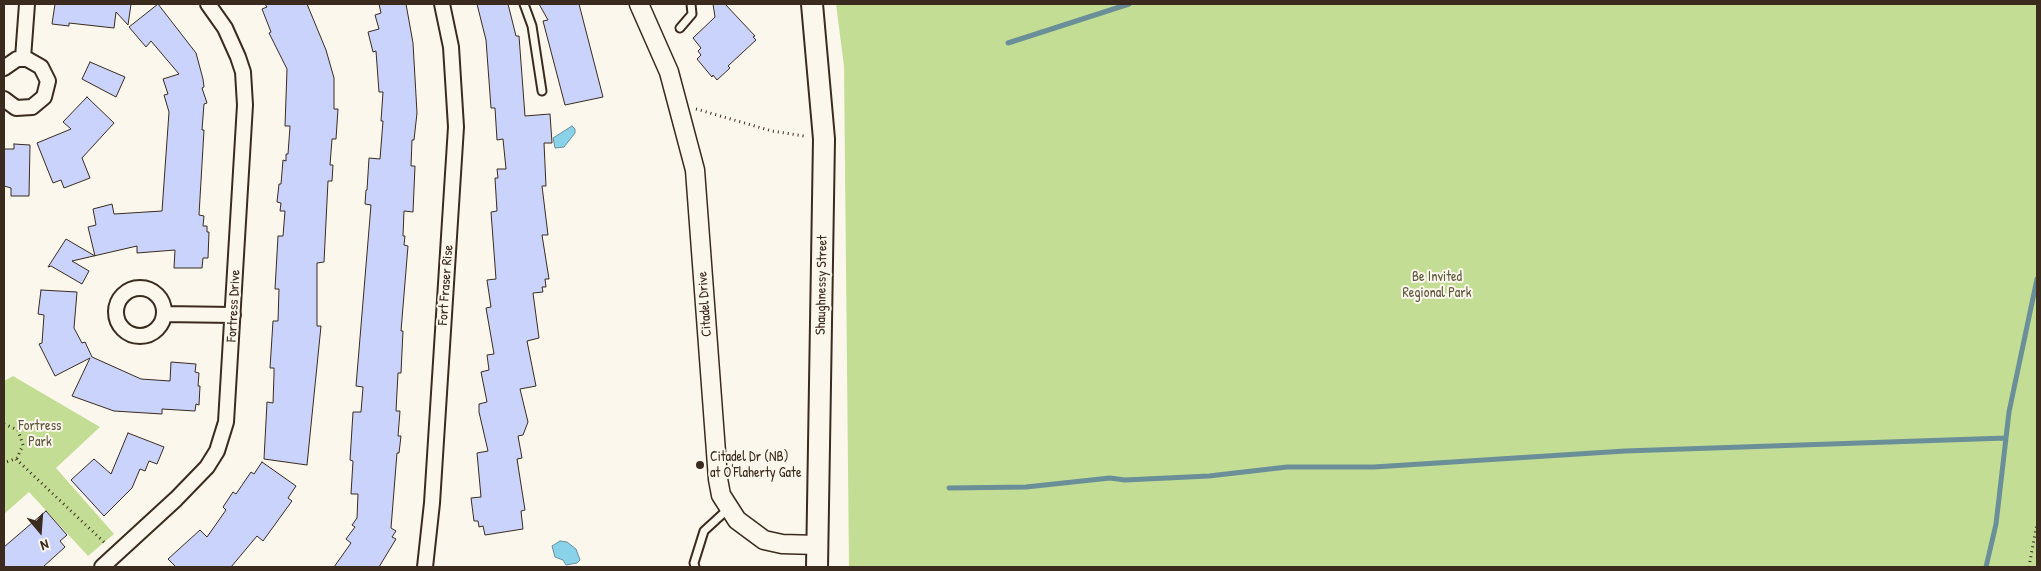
<!DOCTYPE html>
<style>
body{margin:0}
#map{position:relative;width:2041px;height:571px;overflow:hidden;background:#fbf7ec;font-family:"Patrick Hand",sans-serif}
canvas{display:block}
.frame{position:absolute;inset:0;border:5px solid #3b2a1e;pointer-events:none}
.north{position:absolute;left:15px;top:506px;width:50px;height:50px;-webkit-text-stroke:4px #fbf7ec;paint-order:stroke;rotate:162deg;font-size:14px;font-weight:700;line-height:20px;text-align:center;color:#3b2a1e}
.north::after{content:'';display:block;margin:auto;width:18px;height:22px;background:#3b2a1e;clip-path:polygon(50% 0,100% 100%,50% 72%,0 100%)}
</style>
<div id="map">
<canvas width="2041" height="571"></canvas>
<div class="frame"></div>
<div class="north">N</div>
</div>
<script>
const c = document.querySelector('canvas').getContext('2d');
c.lineJoin = 'round';
function paint(path, color) { c.fillStyle = color; c.fill(path, 'evenodd'); }
const toPath = rows => new Path2D(rows.map(r => 'M' + r).join(''));
function stroke(path, color, width, dash) { c.strokeStyle = color; c.lineWidth = width; c.lineCap = dash ? 'butt' : 'round'; c.setLineDash(dash || []); c.stroke(path); }
function drawText(font, color, halo, rows, align = 'center') {
  c.font = font + ' "Patrick Hand",sans-serif'; c.lineWidth = 4; c.setLineDash([]); c.textBaseline = 'middle'; c.strokeStyle = halo; c.fillStyle = color; for (const [text, x, y, turn = 0] of rows) {
    c.save(); c.translate(x, y); c.rotate((+turn || 0) * Math.PI / 180); c.textAlign = isNaN(turn) ? turn : align; if (halo) c.strokeText(text, 0, 0); c.fillText(text, 0, 0); c.restore();
  }
}
paint(toPath([
 [836,4,2037,4,2037,567,849,567,844,66],
 [13,376,100,427,56,468,114,534,88,556,29,492,4,514,4,381]
]), '#c3dd94');
const water = toPath([
 [572,126,575,129,575,133,564,147,555,148,553,138,572,126],
 [560,541,567,542,576,549,580,560,577,563,566,565,563,560,555,557,552,546,560,541]
]);
paint(water, '#89d2ea');
stroke(water, '#6a8f98', 1);
stroke(toPath([
 [1008,43,1129,4],
 [949,488,1026,487,1110,478,1125,480,1209,476,1287,467,1374,467,1625,451,2006,438],
 [1986,567,1996,524,2009,412,2037,279]
]), '#6a8f98', 5);
const building = toPath([
 [55,4,131,4,128,25,116,12,114,28,69,23,69,26,52,24,55,4],
 [158,4,196,53,203,79,204,87,202,88,207,103,204,104,202,130,204,130,199,215,204,216,203,226,207,226,207,232,209,232,208,258,203,258,202,268,174,268,175,250,137,253,137,246,72,261,89,271,82,284,51,266,48,267,66,239,95,256,88,227,96,225,93,209,112,204,114,214,162,211,169,112,164,95,168,94,163,79,179,74,151,41,146,47,129,27,158,4],
 [265,4,307,4,326,50,334,78,334,109,338,109,336,139,332,139,330,165,333,165,332,181,328,181,324,262,317,263,317,326,321,326,307,465,264,459,267,402,273,403,274,374,274,368,270,368,273,321,278,321,279,289,275,289,278,236,283,236,285,211,280,211,281,203,277,202,279,184,281,184,283,160,286,161,286,154,288,154,290,126,285,126,287,69,269,33,271,32,262,9,267,7,265,4],
 [379,4,406,4,413,43,417,113,414,140,412,140,411,166,415,166,413,212,404,211,403,236,405,236,404,245,408,246,401,331,403,331,401,373,398,373,396,411,400,411,398,436,401,436,399,453,397,453,391,528,396,531,392,537,396,539,379,567,334,567,351,543,346,539,355,527,352,525,357,518,358,494,351,494,353,461,350,460,353,412,361,412,363,387,356,386,371,205,365,204,366,190,367,190,369,158,380,159,383,121,381,121,383,92,379,92,376,51,373,52,368,32,379,29,375,15,381,13,379,4],
 [477,4,508,4,516,36,519,36,525,116,550,114,552,143,544,143,546,186,542,186,548,235,542,235,549,279,545,279,546,287,542,287,543,292,533,293,539,338,527,341,536,386,520,389,528,422,523,435,518,436,522,458,517,459,525,510,521,511,523,529,485,535,483,526,479,527,478,521,474,521,471,498,481,497,477,453,488,451,479,412,479,404,487,402,481,372,489,370,487,355,494,354,486,308,491,307,487,280,496,279,491,212,497,211,495,178,498,178,497,169,506,169,503,139,497,140,495,108,491,108,486,40,477,4],
 [539,4,579,4,603,97,565,105,543,21,548,20,539,4],
 [713,4,725,4,755,36,753,37,756,40,728,66,730,68,717,80,713,75,712,77,697,59,701,55,698,51,701,48,693,38,715,17,713,4],
 [90,62,125,77,116,97,82,79,90,62],
 [87,97,114,123,82,158,90,178,64,188,61,180,53,183,37,143,71,129,63,122,87,97],
 [14,144,30,145,29,196,11,196,11,188,4,186,4,149,14,149,14,144],
 [41,290,77,292,74,328,82,343,85,342,92,357,141,379,170,381,171,362,196,364,195,372,199,373,198,386,200,386,199,405,196,404,195,411,162,409,162,414,114,411,72,396,90,358,55,376,39,344,42,343,44,315,38,314,41,290],
 [128,433,164,447,157,464,149,461,145,471,140,469,132,488,104,516,71,480,94,459,111,474,128,433],
 [262,462,296,486,288,498,292,501,263,541,257,536,231,567,176,567,168,559,200,530,207,537,226,510,223,507,233,492,236,494,251,472,254,474,262,462],
 [46,511,67,535,60,541,65,547,43,567,4,567,4,547,46,511]
]);
paint(building, '#c9d3fb');
stroke(building, '#3b2a1e', 1);
const service = toPath([
 [524,4,532,26,542,91],
 [680,28,692,14,691,4],
 [695,567,694,563,704,531,728,509]
]);
const minor = toPath([
 [23,58,27,4],
 [4,68,17,59,27,59,41,67,48,81,44,97,32,107,16,108,4,99],
 '116 312a24 24 0 1 1 48 0a24 24 0 1 1-48 0Z',
 [164,314,233,315],
 [102,567,176,499,207,467,217,451,226,422,245,105,243,72,238,57,225,28,208,4],
 [425,567,432,503,456,127,451,47,442,4]
]);
const tertiary = toPath([
 [639,4,669,72,695,170,718,479,721,495,737,520,764,540,782,544,817,545]
]);
const secondary = toPath([
 [812,4,824,139,817,567]
]);
stroke(service, '#3b2a1e', 11);
stroke(minor, '#3b2a1e', 18);
stroke(tertiary, '#3b2a1e', 21);
stroke(secondary, '#3b2a1e', 24);
stroke(toPath([
 [696,109,772,131,804,136],
 [4,424,18,430,23,445,17,458,4,463],
 [16,459,106,544],
 [2029,567,2037,523]
]), '#3b2a1e', 3, [1, 4]);
stroke(service, '#fbf7ec', 7);
stroke(minor, '#fbf7ec', 14);
stroke(tertiary, '#fbf7ec', 18);
stroke(secondary, '#fbf7ec', 20);
for (const [x, y, r, color] of [
 [700,465,5,"#3b2a1e"]
]) { const dot = new Path2D(); dot.arc(x, y, r, 0, 2 * Math.PI); c.fillStyle = color; c.fill(dot); stroke(dot, '#fbf7ec', 2); }
drawText('14px', '#5d573c', '#fbf7ec', [
 ["Be Invited",1437,277],
 ["Regional Park",1437,293],
 ["Fortress",40,426],
 ["Park",40,442]
]);
drawText('14px', '#3b2a1e', '#fbf7ec', [
 ["Fort Fraser Rise",446,285,-86],
 ["Shaughnessy Street",822,285,-89],
 ["Citadel Drive",705,304,-94],
 ["Fortress Drive",234,306,-87]
]);
drawText('14px', '#3b2a1e', '#fbf7ec', [
 ["Citadel Dr (NB)",710,457],
 ["at O'Flaherty Gate",710,473]
], 'left');
</script>
